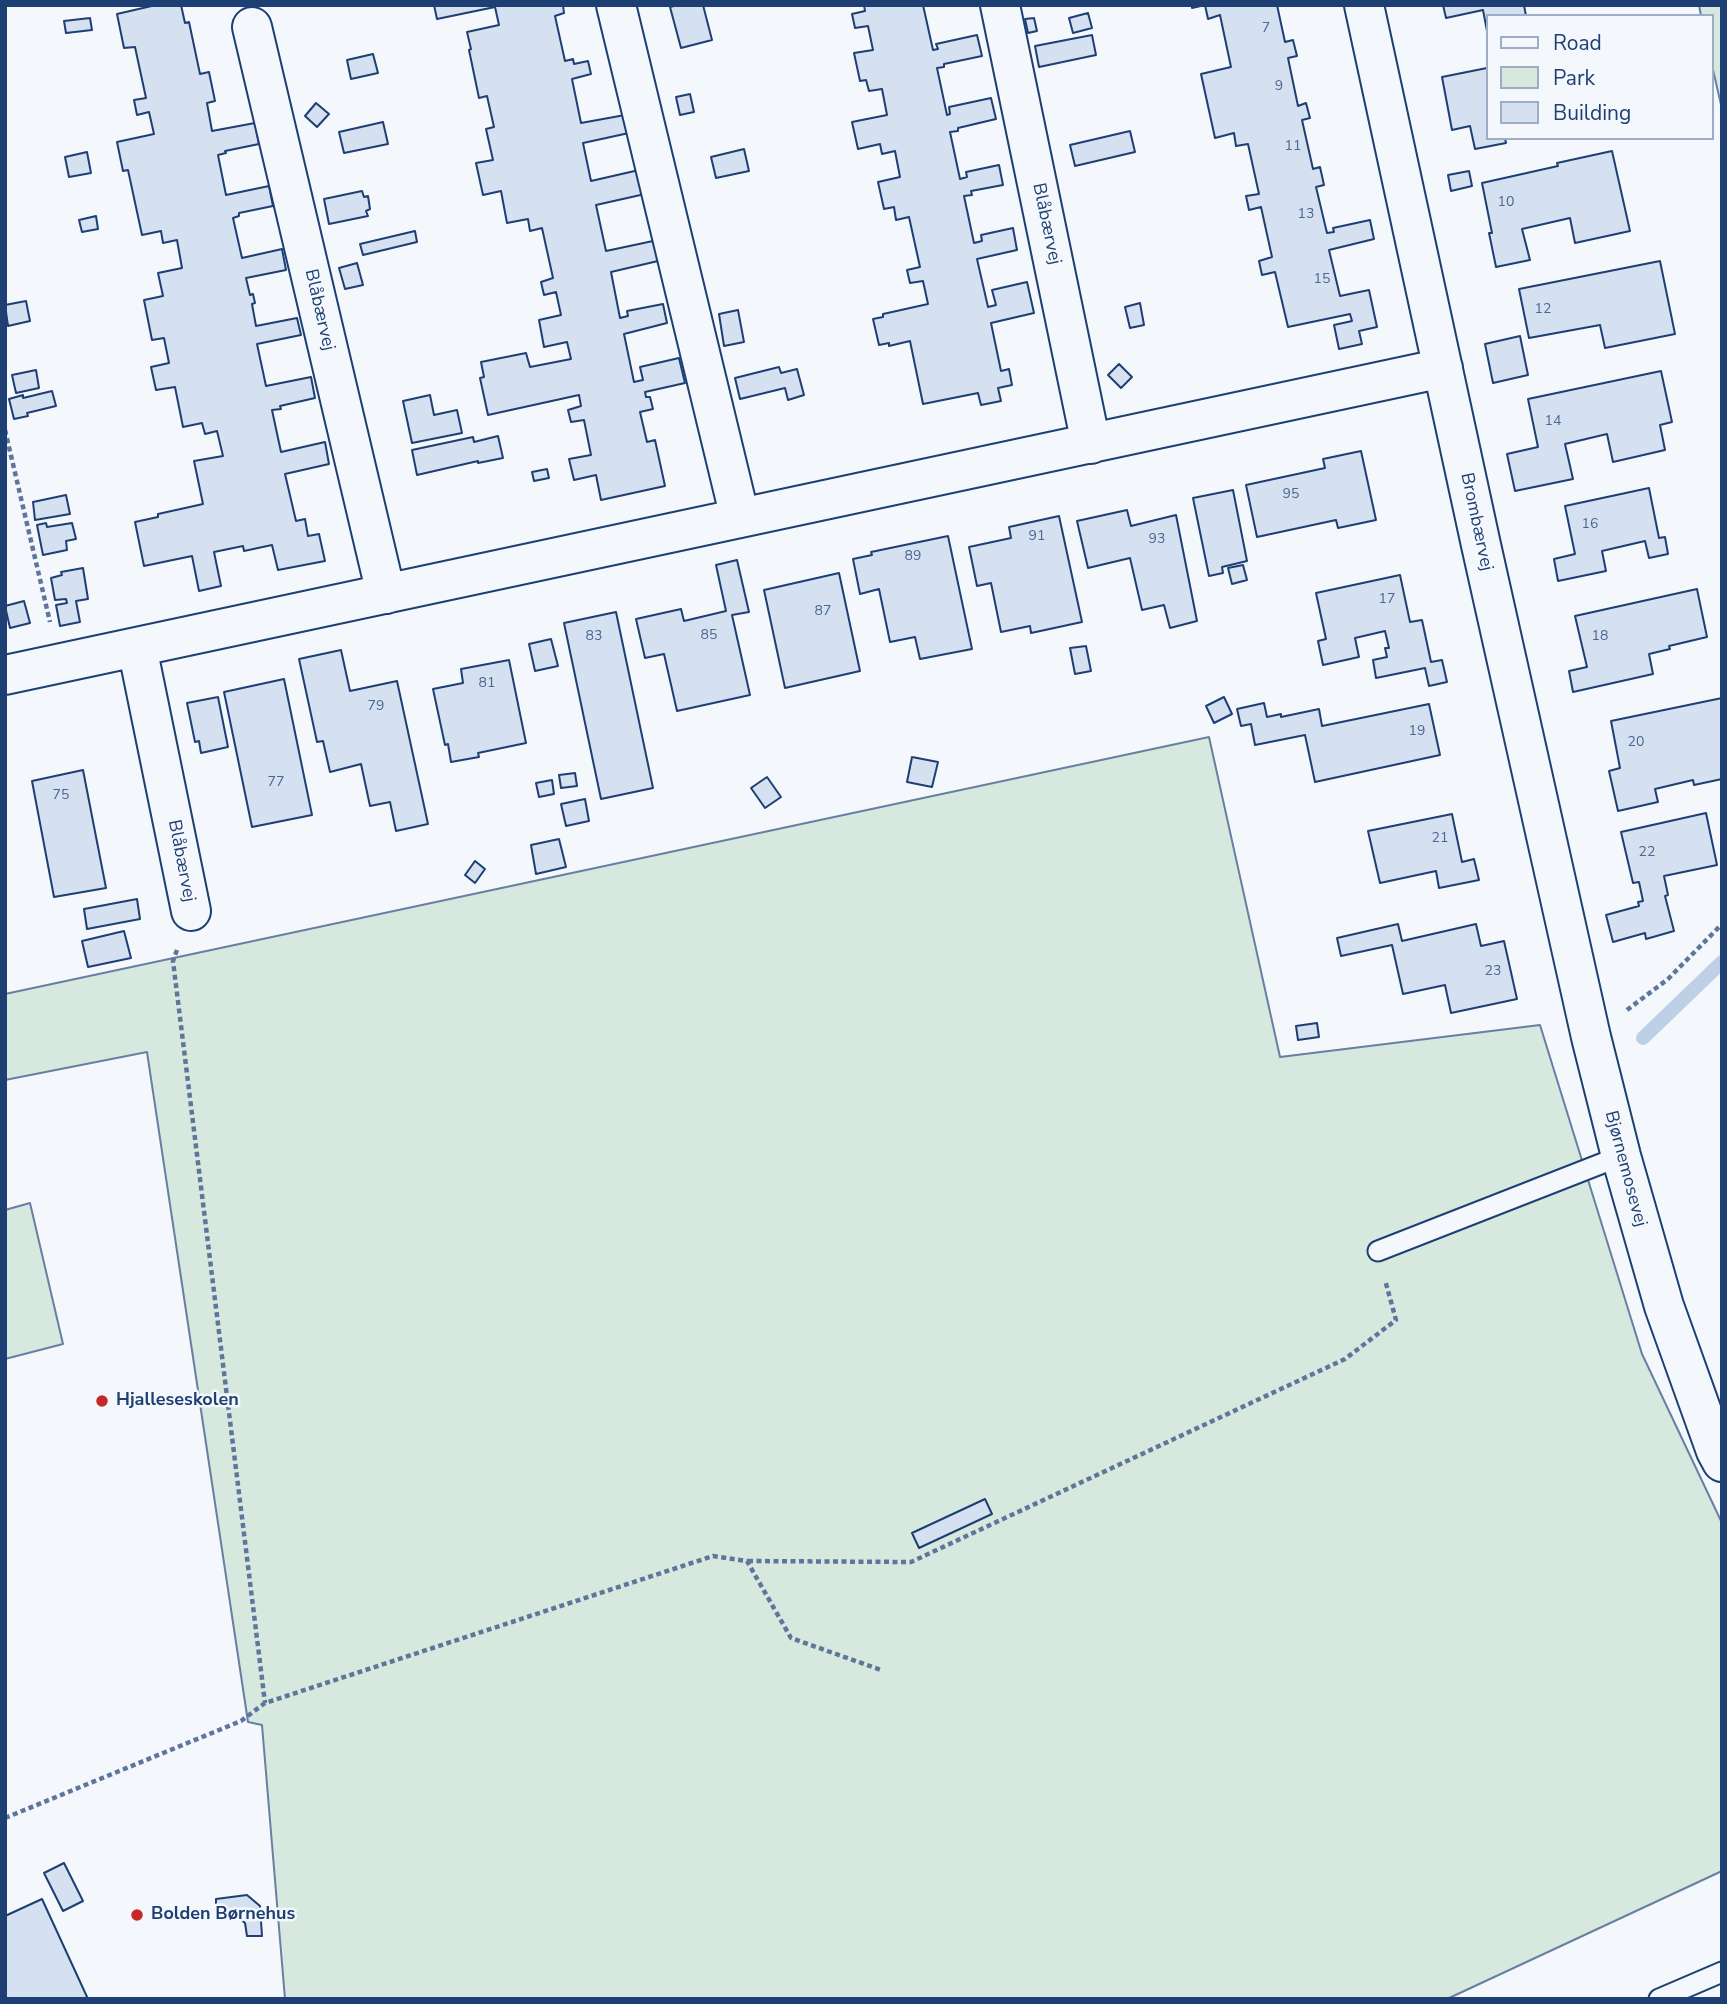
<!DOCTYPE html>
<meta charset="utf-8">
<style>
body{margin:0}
#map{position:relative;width:1727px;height:2004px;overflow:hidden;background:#f4f7fb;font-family:"Nunito Sans",sans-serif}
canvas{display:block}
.frame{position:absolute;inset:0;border:7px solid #1d3f73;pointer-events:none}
.legend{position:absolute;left:1486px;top:14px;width:228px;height:126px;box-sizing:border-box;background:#f4f7fb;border:2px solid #9eadc5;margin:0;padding:9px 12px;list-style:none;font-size:21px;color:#1d3f73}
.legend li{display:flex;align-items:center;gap:14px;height:35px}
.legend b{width:35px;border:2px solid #9eadc5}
</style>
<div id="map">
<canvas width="1727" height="2004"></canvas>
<div class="frame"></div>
<ul class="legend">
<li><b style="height:9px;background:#f4f7fb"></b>Road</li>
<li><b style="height:19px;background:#d7e8df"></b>Park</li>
<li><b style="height:19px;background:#d5e0f0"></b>Building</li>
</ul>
</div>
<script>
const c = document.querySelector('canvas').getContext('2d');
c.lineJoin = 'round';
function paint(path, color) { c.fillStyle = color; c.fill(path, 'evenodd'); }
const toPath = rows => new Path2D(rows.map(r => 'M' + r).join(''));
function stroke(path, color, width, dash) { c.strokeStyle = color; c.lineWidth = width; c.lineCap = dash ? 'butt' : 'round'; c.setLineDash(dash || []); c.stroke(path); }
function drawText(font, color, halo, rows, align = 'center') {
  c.font = font + ' "Nunito Sans",sans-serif'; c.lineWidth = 5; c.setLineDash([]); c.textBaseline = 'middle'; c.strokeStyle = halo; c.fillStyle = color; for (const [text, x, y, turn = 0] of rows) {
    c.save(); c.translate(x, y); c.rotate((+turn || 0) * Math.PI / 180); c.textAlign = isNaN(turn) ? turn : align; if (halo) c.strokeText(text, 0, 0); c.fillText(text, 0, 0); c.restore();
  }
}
const green = toPath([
 [1699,5,1722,5,1722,109,1711,61,1711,16,1701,16,1699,5],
 [1209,737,1280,1057,1540,1025,1642,1354,1722,1523,1722,1871,1447,1999,285,1999,262,1725,248,1722,147,1052,5,1080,5,994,1209,737],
 [30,1203,63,1344,5,1359,5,1210,30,1203]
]);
paint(green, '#d7e8df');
stroke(green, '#687fa3', 2);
stroke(toPath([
 [1643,1038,1722,962]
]), '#bed0e5', 14);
const building = toPath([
 [156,5,181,5,185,23,189,22,200,74,209,72,215,101,207,103,212,131,255,123,259,144,225,151,226,153,218,155,226,195,269,186,273,206,239,213,239,216,233,218,242,258,282,249,286,270,246,278,250,295,253,294,255,303,252,304,256,326,297,318,301,335,257,344,266,386,311,377,315,398,280,406,281,409,272,410,281,452,325,442,329,464,285,474,296,521,305,519,308,536,319,534,325,561,278,570,272,545,244,551,243,546,214,552,221,586,199,591,192,556,144,566,135,522,158,517,158,514,203,504,194,461,223,456,217,431,205,434,202,423,183,427,175,387,156,390,151,367,169,363,164,338,152,340,144,300,163,296,158,273,182,268,177,240,163,243,161,231,142,235,128,170,123,171,117,142,154,134,149,112,137,115,134,100,146,98,135,47,124,48,117,14,156,5],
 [434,5,563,5,564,13,555,16,565,61,573,59,574,64,588,61,591,74,572,79,581,123,625,115,629,133,583,143,591,181,639,170,645,194,596,205,606,251,653,241,658,261,611,272,620,318,628,316,627,311,663,304,667,323,624,334,634,382,643,380,640,367,679,358,685,383,645,392,646,397,650,397,653,409,640,412,647,442,655,440,665,486,601,500,596,475,574,480,569,459,591,455,584,420,571,422,568,410,581,406,579,395,488,415,480,378,484,377,481,362,526,353,530,367,571,359,567,342,544,347,539,320,561,315,556,292,544,295,541,282,553,278,542,228,530,231,528,219,507,223,501,191,483,195,476,163,493,160,486,129,494,127,487,96,479,98,469,50,471,49,467,32,499,25,495,7,437,19,434,5],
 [678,5,703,5,712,40,681,48,670,7,678,5],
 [864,5,923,5,933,50,938,49,936,44,977,35,982,56,944,64,944,67,937,68,947,115,950,114,949,107,991,98,996,119,958,128,958,131,950,132,960,179,967,177,966,172,999,165,1003,185,971,191,972,195,964,196,974,243,982,241,981,235,1013,228,1017,250,977,259,988,307,996,305,992,290,1027,282,1034,313,991,323,1001,371,1009,369,1012,385,998,388,1001,401,981,405,978,393,923,404,910,341,889,346,889,343,879,345,873,319,883,317,883,314,928,304,923,281,910,283,907,270,920,267,909,217,896,220,894,207,884,209,878,182,900,177,895,151,882,154,880,144,858,149,852,122,887,115,882,89,869,91,866,80,860,81,854,53,873,50,868,26,855,28,852,14,865,11,864,5],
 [1192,5,1277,5,1285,42,1293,40,1297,56,1288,58,1298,106,1306,103,1310,118,1302,120,1313,169,1320,167,1324,185,1316,187,1327,233,1334,232,1333,228,1370,220,1374,239,1329,250,1340,296,1369,290,1377,327,1359,331,1362,344,1339,349,1334,325,1352,321,1350,314,1288,327,1275,272,1262,275,1259,261,1272,257,1261,207,1249,210,1246,196,1259,194,1248,144,1236,146,1234,133,1215,138,1201,74,1231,67,1220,15,1208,19,1205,5,1192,8,1192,5],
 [1443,5,1524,5,1526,16,1487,16,1487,31,1483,10,1446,18,1443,5],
 [1088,13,1092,28,1073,33,1069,18,1088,13],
 [90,18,92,30,66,33,64,21,90,18],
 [1034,18,1037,31,1028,33,1025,19,1034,18],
 [1092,35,1096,55,1039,67,1035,46,1092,35],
 [373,54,378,73,351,79,347,60,373,54],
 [1487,68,1487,138,1505,138,1506,143,1475,149,1470,126,1452,130,1442,77,1487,68],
 [690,94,694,112,680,115,676,97,690,94],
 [316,103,329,114,317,127,305,116,316,103],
 [383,122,388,144,344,153,339,132,383,122],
 [1130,131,1135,152,1075,166,1070,145,1130,131],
 [744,149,749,171,716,178,711,157,744,149],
 [1612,151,1630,231,1575,243,1570,218,1522,229,1530,260,1496,267,1489,233,1492,233,1482,183,1558,166,1557,163,1612,151],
 [87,152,91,173,69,177,65,157,87,152],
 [1469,171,1472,186,1451,191,1448,175,1469,171],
 [362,191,364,197,368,196,370,209,366,211,368,216,329,224,324,199,362,191],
 [96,216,98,229,82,232,79,220,96,216],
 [415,231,417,242,363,255,360,244,415,231],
 [1660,261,1675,334,1605,348,1600,325,1529,338,1519,289,1660,261],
 [357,263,363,285,345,289,339,268,357,263],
 [26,301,30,321,8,326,5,305,26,301],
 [1140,303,1144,325,1130,328,1125,307,1140,303],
 [738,310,744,342,724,346,719,314,738,310],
 [1520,336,1528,375,1493,383,1485,344,1520,336],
 [1119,364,1132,377,1121,388,1108,375,1119,364],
 [779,367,781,373,797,369,804,395,788,400,785,388,740,399,735,378,779,367],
 [36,370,39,388,16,393,12,375,36,370],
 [1661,371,1672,422,1660,425,1665,450,1613,462,1607,434,1565,444,1573,479,1515,491,1507,454,1538,447,1528,399,1661,371],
 [52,391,56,406,27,413,28,416,14,419,9,399,23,395,23,398,52,391],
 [430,395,434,415,457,410,462,433,412,443,403,401,430,395],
 [498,436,503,458,478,463,478,461,417,475,412,450,473,437,474,442,498,436],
 [1361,451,1376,520,1338,528,1336,520,1257,537,1246,485,1325,468,1323,459,1361,451],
 [547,469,549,478,534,481,532,472,547,469],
 [1649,488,1659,538,1665,537,1668,554,1649,558,1645,541,1602,551,1606,571,1558,581,1554,559,1575,554,1565,506,1649,488],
 [1233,490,1247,561,1222,567,1223,573,1209,576,1193,498,1233,490],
 [66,495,70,514,35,520,33,502,66,495],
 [1127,510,1131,526,1176,515,1197,621,1170,628,1164,605,1142,610,1130,558,1088,568,1077,521,1127,510],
 [1059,516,1082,622,1031,633,1030,626,1001,632,991,583,977,586,969,547,1011,538,1009,527,1059,516],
 [46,523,47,527,72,523,76,539,66,541,67,550,43,555,37,525,46,523],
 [948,536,972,649,920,659,915,637,890,642,879,589,860,594,853,559,872,555,871,552,948,536],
 [737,560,749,612,732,615,750,695,677,711,664,654,645,658,636,619,681,609,684,621,726,611,716,565,737,560],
 [1243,565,1247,580,1232,584,1228,568,1243,565],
 [83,568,88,599,76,601,80,622,60,626,56,605,67,603,66,599,55,600,51,578,62,575,61,572,83,568],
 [839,573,860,671,785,688,764,590,839,573],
 [1400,575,1410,622,1422,620,1431,662,1442,660,1447,682,1429,686,1425,668,1376,678,1373,660,1387,657,1385,648,1389,648,1385,631,1355,638,1359,657,1323,665,1318,641,1326,639,1316,593,1400,575],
 [1697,589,1707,637,1669,646,1670,649,1649,654,1653,674,1573,692,1569,671,1587,667,1575,616,1697,589],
 [24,601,30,623,10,628,5,606,24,601],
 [616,612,653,788,601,799,564,623,616,612],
 [551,639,558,666,535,671,529,644,551,639],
 [1086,646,1091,671,1075,674,1070,648,1086,646],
 [341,650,350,691,397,681,428,824,396,831,390,802,370,806,361,764,330,772,323,741,317,742,299,659,341,650],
 [509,660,526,743,478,753,479,757,451,762,448,744,445,745,433,689,463,683,461,669,509,660],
 [284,679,312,815,252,827,224,692,284,679],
 [218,697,228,747,201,753,199,741,195,742,187,703,218,697],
 [1224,697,1232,714,1214,723,1206,706,1224,697],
 [1722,698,1722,779,1694,785,1693,780,1655,789,1658,802,1618,811,1609,771,1620,768,1611,721,1722,698],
 [1264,703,1267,717,1281,714,1281,717,1319,709,1322,726,1429,704,1440,755,1315,782,1305,735,1255,745,1251,724,1241,726,1237,709,1264,703],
 [912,757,938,762,932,787,907,782,912,757],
 [83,770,106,888,54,897,32,781,83,770],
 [575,773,577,786,561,788,559,775,575,773],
 [767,777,781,797,765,808,751,788,767,777],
 [552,780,554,794,539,797,536,783,552,780],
 [585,799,589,821,566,826,561,804,585,799],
 [1706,813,1717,865,1664,876,1668,895,1665,896,1674,931,1646,939,1645,933,1613,942,1606,915,1639,906,1638,902,1643,901,1639,882,1633,883,1621,832,1706,813],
 [1452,814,1462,862,1474,859,1479,880,1439,888,1436,871,1380,883,1368,831,1452,814],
 [559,839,566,867,536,874,531,845,559,839],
 [475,861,485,869,475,883,465,875,475,861],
 [137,899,140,919,87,929,84,909,137,899],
 [1398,924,1402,941,1476,924,1481,946,1504,941,1517,999,1451,1013,1445,985,1403,994,1392,945,1341,956,1337,938,1398,924],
 [124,931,131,958,88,967,82,941,124,931],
 [1317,1023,1319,1037,1298,1040,1296,1026,1317,1023],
 [985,1499,992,1514,919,1548,912,1533,985,1499],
 [64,1863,83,1901,63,1911,44,1873,64,1863],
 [247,1895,260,1906,262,1936,247,1936,245,1923,234,1914,216,1915,216,1899,247,1895],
 [42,1899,88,1999,5,1999,5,1916,42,1899]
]);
paint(building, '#d5e0f0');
stroke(building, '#1d3f73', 2);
const service = toPath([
 [1378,1251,1621,1156],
 [1659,1999,1722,1972]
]);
const minor = toPath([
 [616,5,740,518],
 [1000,5,1091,444],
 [1364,5,1481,545,1591,1037,1621,1156,1664,1306,1716,1451,1722,1462],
 [252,27,386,594],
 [137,647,191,911],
 [5,675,1443,368]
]);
stroke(service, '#1d3f73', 23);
stroke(minor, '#1d3f73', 42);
stroke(toPath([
 [5,430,50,622],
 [177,950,173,961,265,1703],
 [1627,1010,1668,979,1722,924],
 [748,1561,911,1562,1345,1359,1396,1320,1385,1280],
 [5,1818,241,1721,265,1703,713,1556,747,1561,791,1638,881,1670]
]), '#5e769c', 4.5, [5, 3.5]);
stroke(service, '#f4f7fb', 19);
stroke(minor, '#f4f7fb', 38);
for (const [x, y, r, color] of [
 [102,1401,7,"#c62828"],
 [137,1915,7,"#c62828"]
]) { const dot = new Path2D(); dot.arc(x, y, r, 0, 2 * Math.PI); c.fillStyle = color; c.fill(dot); stroke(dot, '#f4f7fb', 2.5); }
drawText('14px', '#4b6792', null, [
 ["7",1266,29],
 ["9",1279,87],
 ["11",1293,147],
 ["10",1506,203],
 ["13",1306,215],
 ["15",1322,280],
 ["12",1543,310],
 ["14",1553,422],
 ["95",1291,495],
 ["16",1590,525],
 ["91",1037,537],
 ["93",1157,540],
 ["89",913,557],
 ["17",1387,600],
 ["87",823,612],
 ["85",709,636],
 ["83",594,637],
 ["18",1600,637],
 ["81",487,684],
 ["79",376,707],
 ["19",1417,732],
 ["20",1636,743],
 ["77",276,783],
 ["75",61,796],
 ["21",1440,839],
 ["22",1647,853],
 ["23",1493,972]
]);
drawText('18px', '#1d3f73', '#f4f7fb', [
 ["Blåbærvej",1046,224,78],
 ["Blåbærvej",319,310,77],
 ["Brombærvej",1476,522,78],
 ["Blåbærvej",181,861,79],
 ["Bjørnemosevej",1625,1169,75]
]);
drawText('bold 18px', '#1d3f73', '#f4f7fb', [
 ["Hjalleseskolen",116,1401],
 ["Bolden Børnehus",151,1915]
], 'left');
</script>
